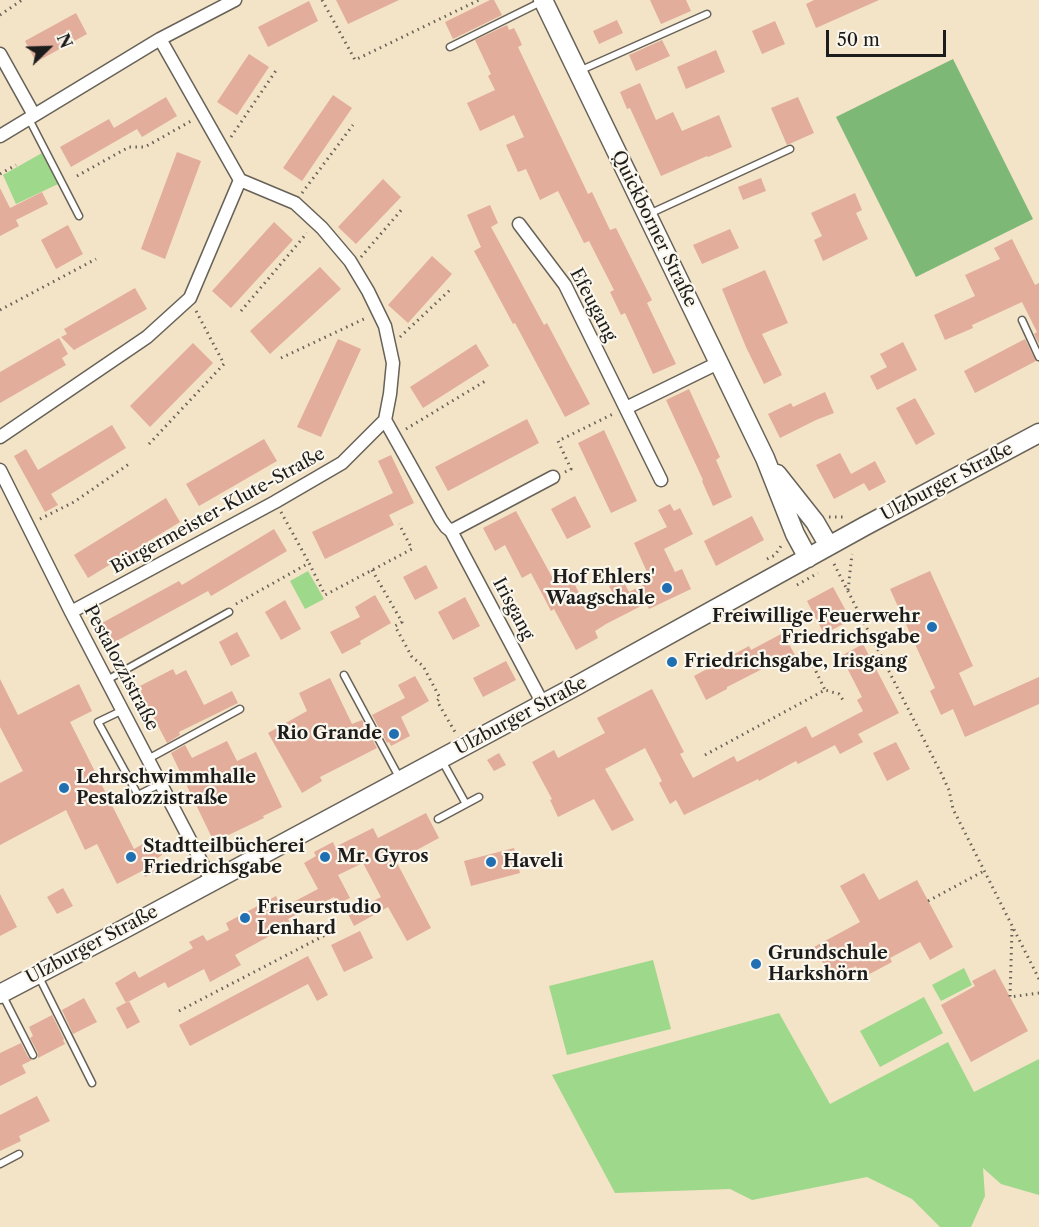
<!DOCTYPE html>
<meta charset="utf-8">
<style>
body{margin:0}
#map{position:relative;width:1039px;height:1227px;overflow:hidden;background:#f3e3c7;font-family:"Libre Caslon Text",serif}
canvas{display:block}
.north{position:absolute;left:18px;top:18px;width:60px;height:60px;-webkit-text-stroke:4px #fbf7ec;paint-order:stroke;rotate:67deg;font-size:16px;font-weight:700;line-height:24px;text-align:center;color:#1c1c1c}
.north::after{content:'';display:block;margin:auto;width:21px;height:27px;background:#1c1c1c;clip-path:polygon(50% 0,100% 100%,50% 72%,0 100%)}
.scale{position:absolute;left:826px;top:30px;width:120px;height:27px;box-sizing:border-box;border:3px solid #1c1c1c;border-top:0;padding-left:8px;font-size:18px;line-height:21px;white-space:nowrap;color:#1c1c1c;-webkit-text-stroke:4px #fbf7ec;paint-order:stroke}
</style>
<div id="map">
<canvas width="1039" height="1227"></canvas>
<div class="north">N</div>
<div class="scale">50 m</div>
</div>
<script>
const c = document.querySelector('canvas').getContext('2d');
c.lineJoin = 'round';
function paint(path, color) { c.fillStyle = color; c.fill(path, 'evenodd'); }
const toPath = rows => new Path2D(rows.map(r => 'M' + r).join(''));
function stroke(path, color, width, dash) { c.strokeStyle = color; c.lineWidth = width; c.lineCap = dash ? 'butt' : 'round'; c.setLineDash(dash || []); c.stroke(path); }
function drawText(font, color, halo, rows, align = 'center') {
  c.font = font + ' "Libre Caslon Text",serif'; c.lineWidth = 4.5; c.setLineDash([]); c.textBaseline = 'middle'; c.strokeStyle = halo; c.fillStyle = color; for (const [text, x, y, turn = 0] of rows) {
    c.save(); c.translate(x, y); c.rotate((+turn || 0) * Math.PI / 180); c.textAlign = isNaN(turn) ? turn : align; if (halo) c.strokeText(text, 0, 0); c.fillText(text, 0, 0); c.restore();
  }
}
paint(toPath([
 [42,153,58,184,16,204,3,175],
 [308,571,324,599,305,609,290,581],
 [653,960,671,1029,567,1055,549,986],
 [964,968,972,985,941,1001,932,985],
 [924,997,943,1033,880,1067,860,1031],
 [779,1013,830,1104,948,1042,974,1092,1039,1059,1039,1195,1001,1184,983,1168,985,1196,971,1227,940,1227,912,1199,867,1177,752,1200,730,1189,615,1193,552,1075]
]), '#9ed88b');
paint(toPath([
 [953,59,1033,219,916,277,836,117]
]), '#7eb877');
paint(toPath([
 [336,0,399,0,348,24],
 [490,0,494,0,502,15,453,39,445,22],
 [650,0,686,0,691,11,661,24],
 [814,0,879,0,816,28,806,4],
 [309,1,318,21,268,47,258,27],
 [76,13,87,34,36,62,25,41],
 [617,20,623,33,599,44,593,31],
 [775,21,785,44,762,54,752,31],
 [507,25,509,30,514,28,519,38,522,45,518,47,588,194,592,192,610,230,616,228,652,300,647,303,676,364,653,374,625,313,621,315,610,292,614,290,589,241,584,243,558,191,540,200,526,169,518,172,506,145,524,137,514,115,480,131,467,103,495,90,488,76,491,74,475,40],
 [662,40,670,56,636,71,629,55],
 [716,50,725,72,686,89,677,67],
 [249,54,269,67,237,115,217,102],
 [640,83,656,120,673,112,682,131,719,115,732,147,708,157,707,156,661,176,630,108,627,109,620,92],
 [333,95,352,108,302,181,283,168],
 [166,97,177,116,142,137,137,129,71,167,60,147,109,119,114,128],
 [798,97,814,133,787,145,771,108],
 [177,152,201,161,165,259,141,249],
 [761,178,766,191,743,200,738,187],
 [383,179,401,197,356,244,338,227],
 [0,188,10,208,42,192,48,204,16,220,19,226,0,236],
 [855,193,862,210,856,213,868,239,823,261,814,240,822,236,811,213],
 [490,205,498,223,491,227,544,325,547,323,590,404,565,417,515,323,513,324,474,251,481,247,467,215],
 [274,222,293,240,231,308,212,291],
 [68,225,83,254,56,269,41,240],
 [730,229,739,248,702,264,693,245],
 [1012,239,1035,285,1039,283,1039,344,1034,334,1037,332,1022,302,972,325,973,328,945,340,934,315,975,296,965,275,1000,259,994,248],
 [432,256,452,274,408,323,388,305],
 [320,267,341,289,270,354,250,331],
 [765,270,788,323,762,334,782,375,764,384,746,347,722,289],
 [135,288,147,309,74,350,61,337,67,334,64,329],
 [59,338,68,354,62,358,66,365,0,403,0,372],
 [338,339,361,349,321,437,297,427],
 [1025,339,1036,361,975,393,964,371],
 [903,342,917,370,877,390,870,376,887,367,880,354],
 [193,343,213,363,150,427,130,406],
 [476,344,489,366,423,408,410,387],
 [689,389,720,457,716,460,732,497,713,506,702,481,703,480,666,400],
 [825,392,834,413,816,420,780,438,768,414,791,403,793,407],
 [915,398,935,434,916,445,896,408],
 [527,419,539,443,448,491,435,467],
 [112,425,126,448,51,494,58,505,45,512,14,456,26,449,38,470],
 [604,430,637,501,611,513,578,443],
 [264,439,277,461,199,506,186,484],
 [840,453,851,474,875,461,886,482,869,491,864,483,834,499,816,465],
 [391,455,414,503,389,515,394,525,325,559,312,532,393,493,378,461],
 [575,496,591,527,567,539,551,509],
 [166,498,180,522,88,578,74,555],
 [670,504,674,511,680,508,693,534,664,549,675,572,682,569,691,589,649,609,647,603,606,624,595,631,598,638,576,650,554,609,551,611,531,573,522,578,505,545,495,551,483,528,516,511,552,577,567,569,587,609,614,595,609,586,622,579,629,592,651,581,634,543,667,527,658,510],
 [752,516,764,540,716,566,704,541],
 [274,529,287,551,211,596,208,591,111,644,100,624,179,581,182,585],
 [426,565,438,588,415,600,403,577],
 [930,571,973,666,959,673,974,706,1039,677,1039,704,965,737,953,709,941,715,930,691,935,688,890,589],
 [833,587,851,620,824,634,807,601],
 [375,595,391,623,360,641,361,644,342,654,330,632,360,617,355,607],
 [465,597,480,626,453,640,438,612],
 [285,600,301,629,281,640,265,612],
 [237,632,250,656,231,666,219,642],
 [783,633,796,657,774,669,772,664,727,687,727,689,706,700,694,676,749,646,751,650],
 [863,644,899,713,858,734,863,742,840,754,835,745,798,764,796,761,759,781,758,779,684,815,676,800,670,804,659,783,662,781,645,748,605,769,634,820,612,831,594,799,558,817,550,800,552,799,532,762,554,750,558,758,605,733,597,718,652,689,684,752,680,754,693,778,734,756,737,762,806,726,812,738,863,711,857,700,862,697,841,656],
 [506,661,516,680,483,697,473,678],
 [173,669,176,675,186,670,204,705,232,691,238,703,179,732,180,735,167,743,138,687],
 [415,676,429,701,401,717,410,736,391,746,389,742,387,743,372,715,405,698,398,685],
 [330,678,352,724,362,720,377,748,320,777,322,781,302,793,268,733,307,711,299,693],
 [0,679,18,715,79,684,92,711,70,722,134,849,154,838,162,855,156,859,161,869,145,877,142,871,117,884,97,844,85,850,66,810,0,845,0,783,23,771,0,727],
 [227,741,237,761,256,752,282,807,263,816,264,818,214,842,171,753,185,745,192,758],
 [896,742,910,769,887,781,873,753],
 [499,753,506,765,494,771,487,760],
 [426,813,439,838,396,861,431,928,407,941,388,907,354,926,348,914,381,897,363,863,338,875,350,898,337,904,334,897,324,902,323,900,288,919,290,922,274,930,275,933,235,955,241,965,210,982,204,969,168,988,165,982,126,1003,115,983,135,971,139,978,193,948,189,942,203,935,207,941,229,930,226,923,276,896,282,908,318,889,304,863,316,856,314,852,333,842,335,847,373,828,378,838],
 [514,848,520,873,471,886,464,861],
 [864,873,879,900,917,880,953,947,930,960,920,942,890,958,892,962,862,978,856,966,832,979,814,947,860,922,840,886],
 [63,888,73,906,57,914,47,897],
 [0,894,17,927,0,936],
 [360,931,373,958,344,972,331,945],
 [308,956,328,995,317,1001,308,984,190,1046,179,1025],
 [995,969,1028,1031,971,1062,941,1005,975,986,972,981],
 [84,998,97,1022,73,1034,62,1010],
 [129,1001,140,1022,127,1029,116,1008],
 [52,1015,64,1039,63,1040,65,1044,38,1058,38,1053,30,1038,33,1036,29,1027],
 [21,1043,28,1057,32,1060,22,1065,26,1073,0,1086,0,1053],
 [37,1096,50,1121,19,1136,21,1141,0,1151,0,1115]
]), '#e2ad9a');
const lane = toPath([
 [450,47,543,1],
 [579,71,707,14],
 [29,119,79,216],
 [649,214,790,149],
 [1022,320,1039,357],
 [344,675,399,777],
 [107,680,229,612],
 [123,710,98,722,138,795,160,784],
 [148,759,240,709],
 [441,759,466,804],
 [438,819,479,797],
 [39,977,92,1083],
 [3,996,33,1055],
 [0,1164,19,1154]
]);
const street = toPath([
 [0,54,34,115],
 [0,136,160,39,235,0],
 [519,224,565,285,661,480],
 [626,408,718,363],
 [385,420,441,520,446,527,451,531,543,704],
 [0,437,147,337,190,298,240,180,160,39],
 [0,470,71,612,212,882],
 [451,531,553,477],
 [71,612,275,502,342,463,385,420,390,394,393,363,385,326,368,291,350,261,322,228,295,203,240,180]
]);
const secondary = toPath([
 [543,0,765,458,795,534,808,558],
 [777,474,815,522,829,546],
 [0,994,124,929,576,686,865,526,1039,433]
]);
stroke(lane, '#676258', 9);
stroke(street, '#676258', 15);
stroke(secondary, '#676258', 21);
stroke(toPath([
 [322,0,355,60,479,0],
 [0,15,22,0],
 [231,137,277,69],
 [0,174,16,165],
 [77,176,129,147,145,147,191,121],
 [302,193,353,125],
 [361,257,403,208],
 [0,310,96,259],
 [241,311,307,233],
 [400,337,451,289],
 [281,358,366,318],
 [406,429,487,380],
 [149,444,224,364,195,309],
 [565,472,571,469,558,441,613,414],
 [281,512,309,563],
 [829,517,847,517],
 [40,519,74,502,129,464],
 [767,559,775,555,783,543],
 [834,564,941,773,949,790,953,809,1039,979],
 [372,570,402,622,395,626,412,657,423,666,440,698,437,701,455,732],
 [797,585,818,573],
 [848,590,852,554],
 [236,604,309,563,325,595,412,549,399,524],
 [808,655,825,690],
 [705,755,825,690,839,694,845,703],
 [928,901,984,871],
 [1012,929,1010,997,1039,993],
 [179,1011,333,931]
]), '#676258', 3, [1.5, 4.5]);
stroke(lane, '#fff', 6);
stroke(street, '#fff', 12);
stroke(secondary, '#fff', 18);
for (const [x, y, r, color] of [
 [667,588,6,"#1f6fb2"],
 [932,627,6,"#1f6fb2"],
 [672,662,6,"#1f6fb2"],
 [394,734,6,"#1f6fb2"],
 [64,788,6,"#1f6fb2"],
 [131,857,6,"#1f6fb2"],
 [325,857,6,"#1f6fb2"],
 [491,862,6,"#1f6fb2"],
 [245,918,6,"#1f6fb2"],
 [756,964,6,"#1f6fb2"]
]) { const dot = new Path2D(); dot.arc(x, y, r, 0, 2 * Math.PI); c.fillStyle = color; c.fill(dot); stroke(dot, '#fbf7ec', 2); }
drawText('18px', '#1c1c1c', '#fbf7ec', [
 ["Quickborner Straße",654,229,64],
 ["Efeugang",593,305,62],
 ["Ulzburger Straße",947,482,-28],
 ["Bürgermeister-Klute-Straße",218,511,-29],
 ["Irisgang",513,609,62],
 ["Pestalozzistraße",121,668,62],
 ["Ulzburger Straße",521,716,-28],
 ["Ulzburger Straße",92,945,-28]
]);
drawText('bold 18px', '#1c1c1c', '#fbf7ec', [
 ["Hof Ehlers'",655,578,"right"],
 ["Waagschale",655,599,"right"],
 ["Freiwillige Feuerwehr",920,617,"right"],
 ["Friedrichsgabe",920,638,"right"],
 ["Friedrichsgabe, Irisgang",684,662],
 ["Rio Grande",382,734,"right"],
 ["Lehrschwimmhalle",76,778],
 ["Pestalozzistraße",76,799],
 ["Stadtteilbücherei",143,847],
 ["Friedrichsgabe",143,868],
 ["Mr. Gyros",337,857],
 ["Haveli",503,862],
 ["Friseurstudio",257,908],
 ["Lenhard",257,929],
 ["Grundschule",768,954],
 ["Harkshörn",768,975]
], 'left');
</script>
